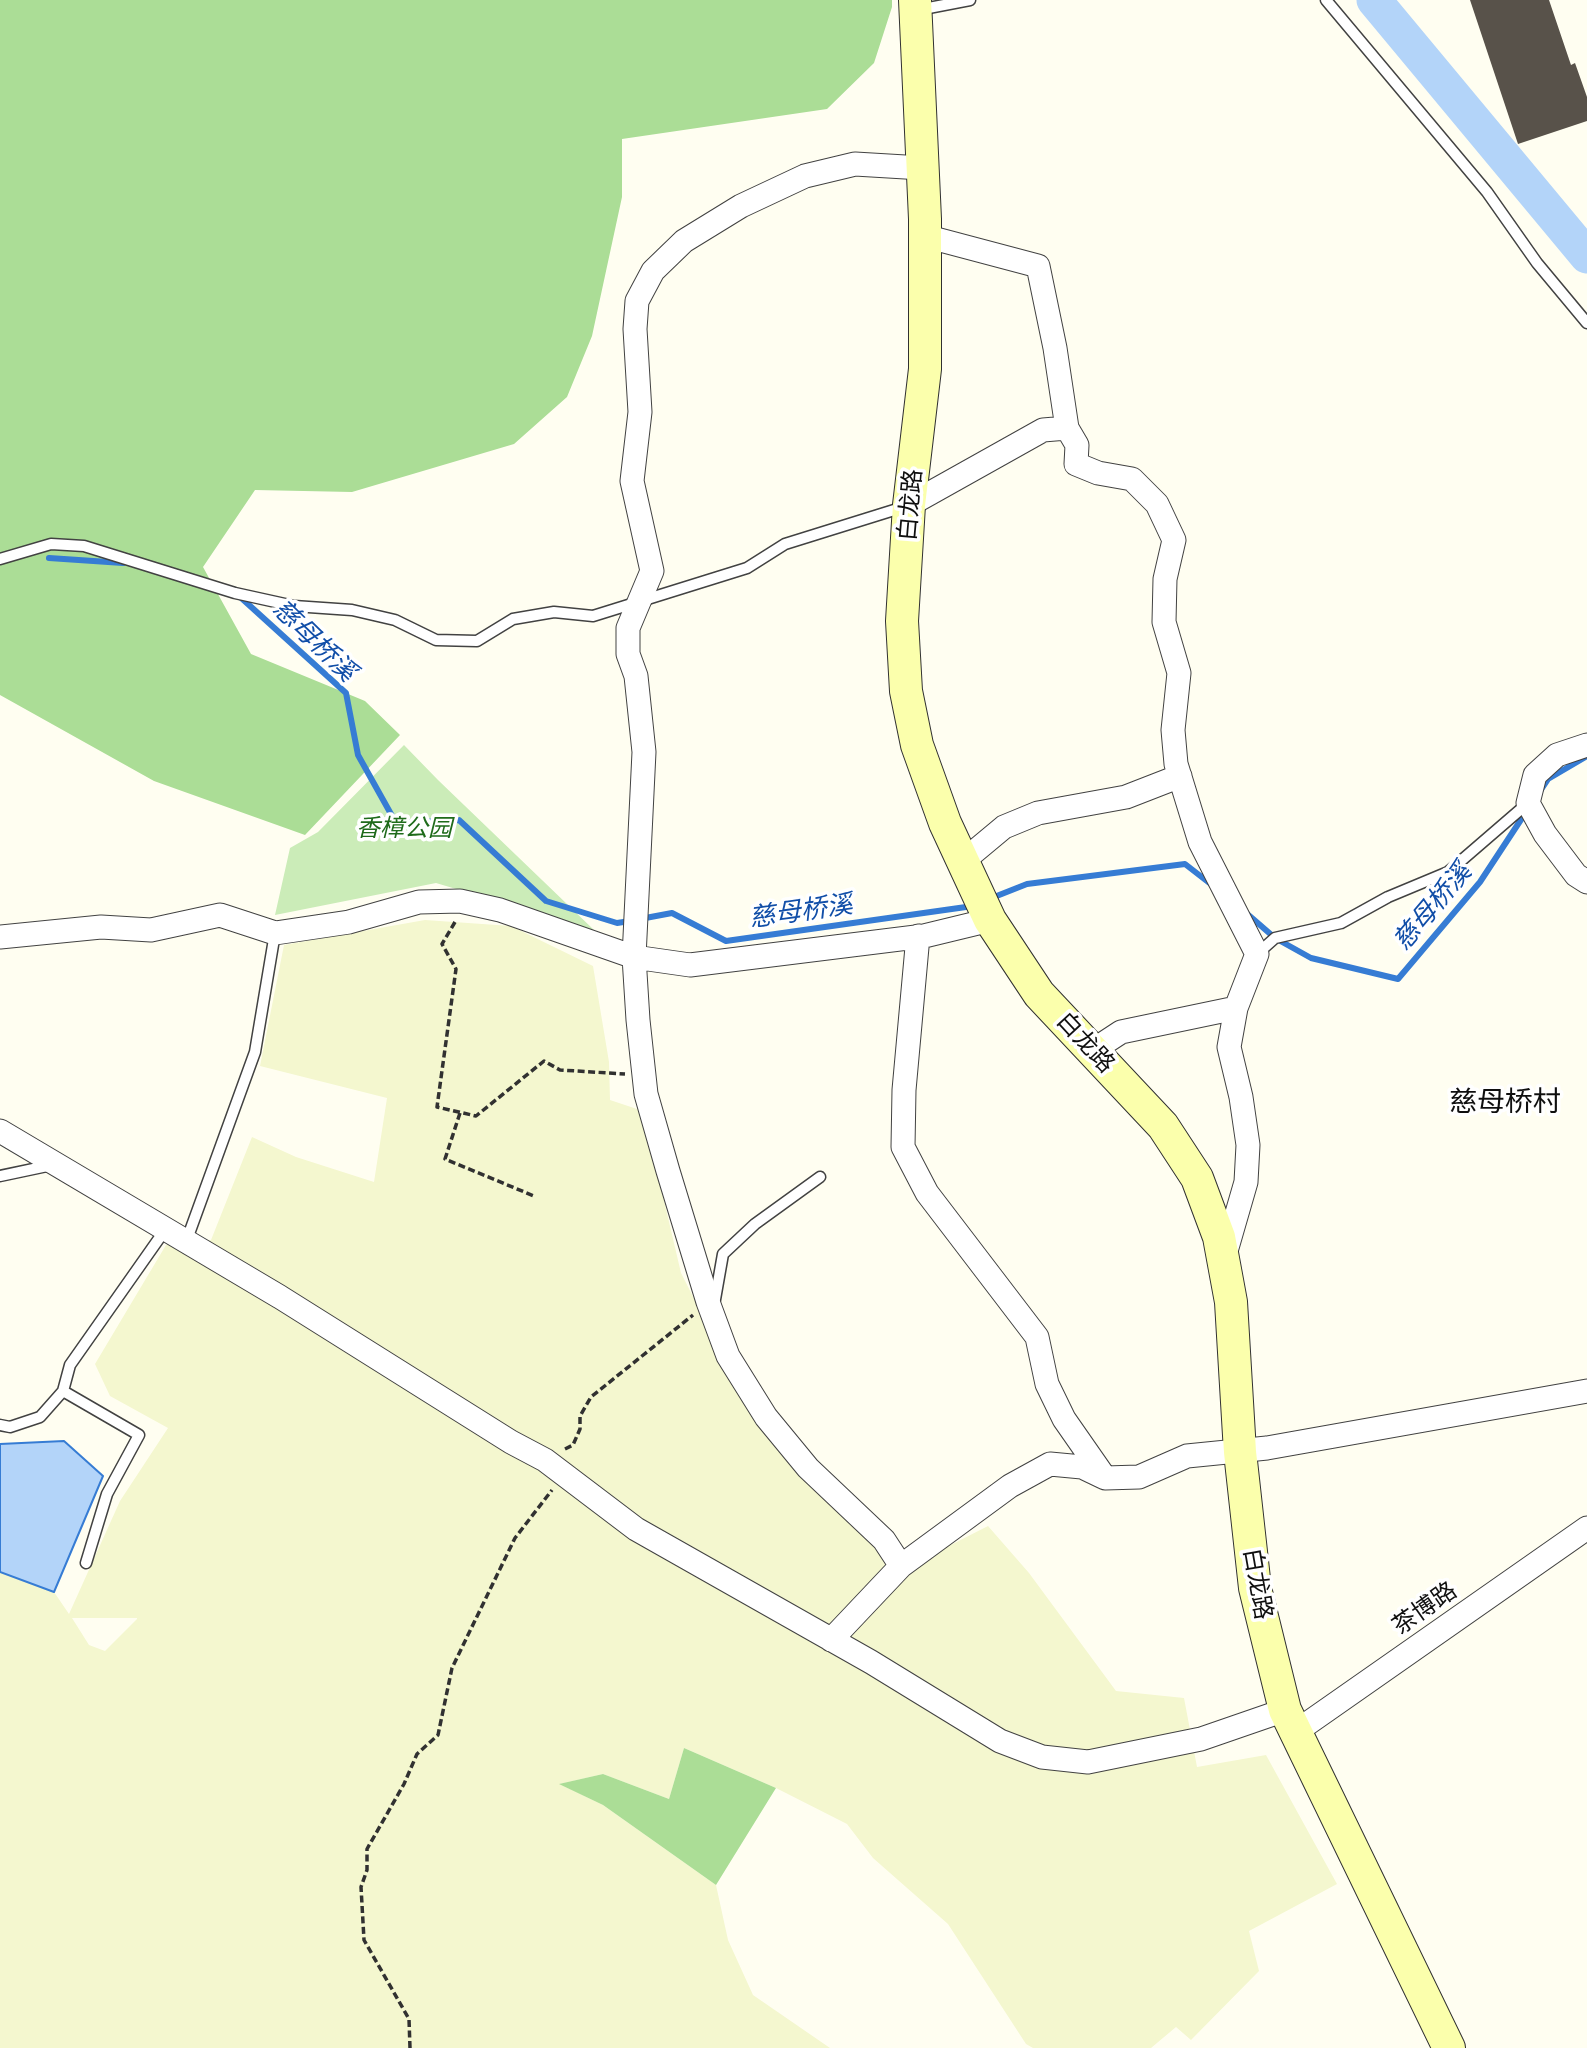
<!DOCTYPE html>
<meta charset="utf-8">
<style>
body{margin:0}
canvas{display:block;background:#fffef1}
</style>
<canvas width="1587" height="2048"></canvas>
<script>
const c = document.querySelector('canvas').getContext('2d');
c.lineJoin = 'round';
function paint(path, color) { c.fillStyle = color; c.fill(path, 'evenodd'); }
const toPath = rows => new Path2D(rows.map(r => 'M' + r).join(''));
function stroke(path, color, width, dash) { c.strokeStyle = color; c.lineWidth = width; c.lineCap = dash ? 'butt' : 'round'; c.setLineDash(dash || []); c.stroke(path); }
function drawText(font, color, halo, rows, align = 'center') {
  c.font = font + ' "Zilla Slab","Noto Sans SC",serif'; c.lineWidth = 7; c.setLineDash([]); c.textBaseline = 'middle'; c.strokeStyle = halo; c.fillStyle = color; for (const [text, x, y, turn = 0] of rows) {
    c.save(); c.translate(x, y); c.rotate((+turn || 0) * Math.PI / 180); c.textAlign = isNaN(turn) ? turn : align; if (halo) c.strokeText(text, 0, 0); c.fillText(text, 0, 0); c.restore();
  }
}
paint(toPath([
 [425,920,511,926,593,966,609,1062,610,1100,643,1111,681,1273,760,1429,870,1539,887,1558,892,1575,988,1526,1029,1573,1116,1691,1184,1698,1197,1767,1266,1755,1337,1884,1249,1931,1259,1971,1191,2040,1176,2027,1151,2048,1033,2048,1026,2044,948,1924,873,1858,847,1824,776,1788,684,1748,669,1799,603,1774,560,1784,603,1805,716,1885,728,1940,753,1995,830,2048,0,2048,0,1572,54,1592,69,1614,120,1501,168,1428,110,1396,95,1364,166,1245,211,1240,252,1137,296,1157,374,1182,387,1098,260,1066,284,945],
 [72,1618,137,1618,137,1619,105,1651,89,1645]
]), '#f4f7cf');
paint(toPath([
 [404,745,438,780,594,930,436,883,275,915,290,848,318,832]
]), '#cbecb8');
paint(toPath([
 [0,0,892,0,892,7,874,63,827,109,622,139,622,197,592,336,567,397,514,444,352,492,255,490,203,567,251,654,365,701,400,735,305,835,154,781,0,695],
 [684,1748,776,1788,716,1885,603,1805,559,1784,603,1774,669,1799]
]), '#abdd96');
const water = toPath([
 [64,1441,103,1476,54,1592,0,1572,0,1444,64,1441]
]);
paint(water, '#b3d4f9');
stroke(water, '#367cd4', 2);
stroke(toPath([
 [49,558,123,563],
 [238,595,346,693,358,755,396,823,459,820,546,901,617,923,630,921],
 [1540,791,1548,779,1587,756],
 [989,899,1027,884,1185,864,1212,885],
 [1245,912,1275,938,1311,958,1398,979,1480,882,1526,812],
 [640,919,672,913,726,941,973,906]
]), '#367cd4', 6);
stroke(toPath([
 [1374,0,1587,256]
]), '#b3d4f9', 35);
paint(toPath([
 [1470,0,1549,0,1571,65,1575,63,1587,97,1587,121,1518,144]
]), '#58524a');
const lane = toPath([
 [1326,0,1487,192,1537,263,1587,323],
 [918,10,970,0],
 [0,559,51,544,84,546,235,593,294,606,352,610,395,620,436,640,477,641,513,619,554,612,593,616,747,568,785,544,907,506],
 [1257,954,1275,938,1341,923,1388,897,1448,872,1528,803],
 [0,1176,52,1165],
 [186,1242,255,1052,275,933],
 [714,1305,723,1254,755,1224,820,1177],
 [0,1425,10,1427,40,1417,63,1391],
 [86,1563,107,1494,139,1435,63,1391,70,1365,165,1230]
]);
const street = toPath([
 [925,236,1038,266,1055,348,1067,428],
 [909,505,1043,430,1067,428,1077,445,1076,464,1098,473,1132,479,1157,504,1174,540,1165,579,1164,622,1179,673,1173,730,1176,764,1200,842,1257,954,1236,1008,1229,1047,1241,1097,1248,1145,1246,1182,1224,1258],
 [1587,745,1557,755,1535,775,1528,803,1545,834,1576,875,1587,882],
 [962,862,1004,827,1038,813,1126,797,1180,776],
 [918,936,904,1090,903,1147,927,1193,1037,1337,1047,1384,1064,1419,1103,1475],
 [0,937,101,927,151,930,220,915,275,933,349,922,419,902,460,901,500,910,634,957,690,965,924,936,990,920],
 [1092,1051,1121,1032,1236,1008],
 [0,1131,280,1297,511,1442,545,1460,636,1529,871,1662,1000,1741,1042,1757,1088,1762,1201,1739,1285,1710],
 [901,1566,884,1540,808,1468,766,1417,728,1356,708,1302,668,1171,646,1094,638,1020,634,957,644,752,636,676,628,654,628,628,652,571,632,481,640,412,635,329,637,301,653,271,684,241,741,206,805,176,855,164,922,168],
 [831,1640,901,1566,1010,1486,1050,1464,1082,1467,1105,1478,1139,1477,1187,1456,1267,1448,1587,1391],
 [1294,1733,1587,1528]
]);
const secondary = toPath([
 [915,0,925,219,925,369,909,505,902,621,906,691,917,745,945,823,990,920,1039,994,1163,1126,1197,1178,1219,1237,1231,1302,1240,1452,1255,1588,1285,1710,1449,2048]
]);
stroke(lane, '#424242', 13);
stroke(street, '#424242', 25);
stroke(secondary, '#313131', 34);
stroke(toPath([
 [455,922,442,944,456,969,437,1107,476,1116,544,1061,560,1070,625,1074],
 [460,1113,445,1159,534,1196],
 [565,1449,573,1445,580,1429,580,1416,591,1397,693,1315],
 [410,2048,409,2019,364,1940,361,1887,367,1870,367,1849,404,1784,417,1754,438,1735,452,1668,515,1538,552,1490]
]), '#313131', 3.5, [7, 3.5]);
stroke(lane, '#fff', 10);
stroke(street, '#fff', 23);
stroke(secondary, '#fbffac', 32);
drawText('24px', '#0f0f0f', '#fff', [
 ["白龙路",911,505,-85],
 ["白龙路",1085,1043,47],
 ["白龙路",1257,1584,80],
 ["茶博路",1425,1609,-35]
]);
drawText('italic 24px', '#1f6b1b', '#fff', [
 ["香樟公园",404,829]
]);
drawText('italic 26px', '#114ea8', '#fff', [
 ["慈母桥溪",314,641,44],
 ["慈母桥溪",1433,907,-50],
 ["慈母桥溪",801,912,-8]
]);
drawText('28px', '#0f0f0f', '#fff', [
 ["慈母桥村",1505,1103]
]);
</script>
